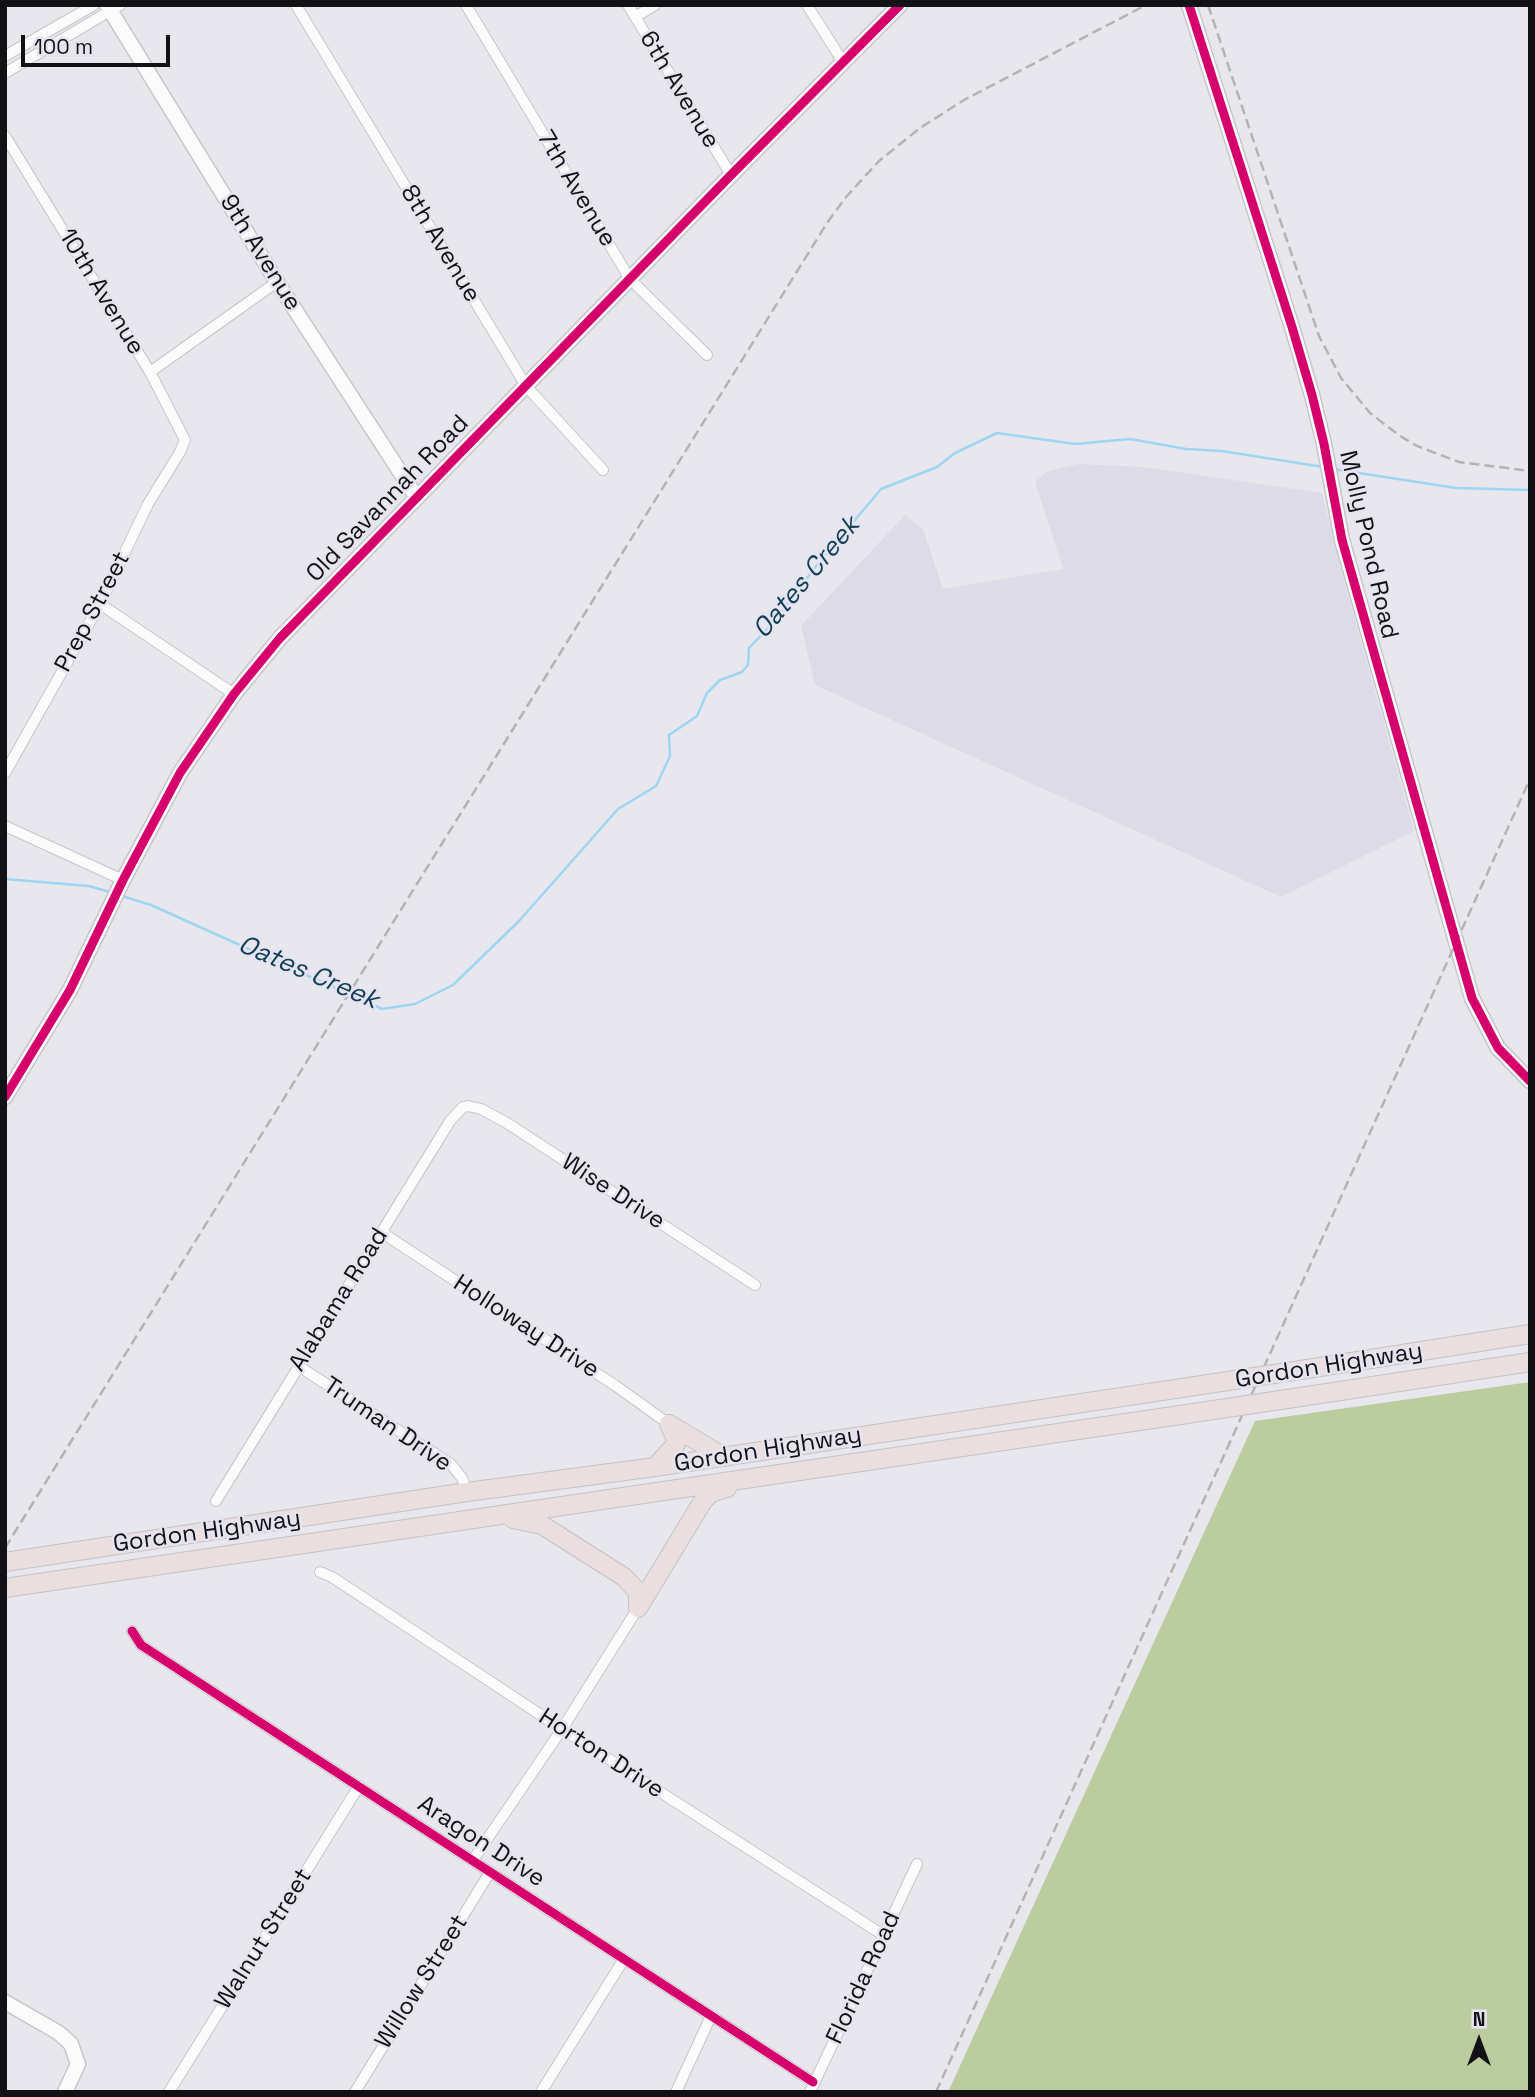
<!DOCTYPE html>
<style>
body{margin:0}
#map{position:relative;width:1535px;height:2097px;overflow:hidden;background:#e8e7ed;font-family:"Space Grotesk",sans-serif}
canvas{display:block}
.frame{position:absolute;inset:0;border:7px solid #121115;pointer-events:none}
.north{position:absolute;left:1444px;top:2006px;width:70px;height:70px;-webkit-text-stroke:5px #e6e4f0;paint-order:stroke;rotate:0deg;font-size:19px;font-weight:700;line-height:28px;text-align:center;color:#121115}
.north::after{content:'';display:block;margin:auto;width:24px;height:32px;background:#121115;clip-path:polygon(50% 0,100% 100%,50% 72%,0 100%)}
.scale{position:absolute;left:21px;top:35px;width:149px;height:32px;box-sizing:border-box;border:4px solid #121115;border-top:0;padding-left:9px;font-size:21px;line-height:24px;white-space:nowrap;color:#121115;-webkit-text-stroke:5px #e6e4f0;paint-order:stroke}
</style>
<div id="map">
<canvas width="1535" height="2097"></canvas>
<div class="frame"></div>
<div class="north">N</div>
<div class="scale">100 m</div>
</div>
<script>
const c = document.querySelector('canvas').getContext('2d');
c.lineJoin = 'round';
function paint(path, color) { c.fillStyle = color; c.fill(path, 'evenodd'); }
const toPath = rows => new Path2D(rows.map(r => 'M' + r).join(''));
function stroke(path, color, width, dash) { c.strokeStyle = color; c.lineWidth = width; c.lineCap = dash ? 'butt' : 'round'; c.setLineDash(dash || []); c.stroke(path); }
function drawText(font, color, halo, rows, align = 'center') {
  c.font = font + ' "Space Grotesk",sans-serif'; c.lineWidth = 5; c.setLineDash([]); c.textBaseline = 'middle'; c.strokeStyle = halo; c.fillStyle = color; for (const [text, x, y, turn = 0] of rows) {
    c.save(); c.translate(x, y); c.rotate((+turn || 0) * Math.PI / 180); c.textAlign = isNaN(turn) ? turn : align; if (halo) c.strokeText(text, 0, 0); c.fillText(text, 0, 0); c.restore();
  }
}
paint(toPath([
 [1078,464,1144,467,1322,493,1346,588,1414,831,1281,897,815,685,801,626,905,515,923,529,943,589,1063,569,1035,482,1048,471]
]), '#dddbe8');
paint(toPath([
 [1530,1382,1530,2092,948,2092,1255,1421]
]), '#bbcc9e');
stroke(toPath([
 [1333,469,1456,488,1530,490],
 [5,879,89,886,113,893],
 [122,896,151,905,382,1009,415,1004,453,985,519,921,618,809,656,786,670,756,669,735,697,716,707,693,720,680,742,672,748,665,749,648,773,623,813,570,881,489,937,467,955,453,997,433,1075,444,1130,439,1186,449,1222,451,1323,467]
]), '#9ed5f2', 2.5);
const street = toPath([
 [296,5,526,386,603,470],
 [466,5,630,279,707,355],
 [628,5,731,175],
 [807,5,843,62],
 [635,17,655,5],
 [5,56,94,5],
 [5,73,120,5],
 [5,136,150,372,185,440,180,452,148,504,100,604,5,773],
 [150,372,277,282],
 [100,604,234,694],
 [5,826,123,880],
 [381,1232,616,1386,669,1424],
 [298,1366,451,1464,462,1478,467,1492],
 [216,1501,450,1121,463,1107,468,1106,481,1109,507,1123,755,1285],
 [320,1572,332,1577,562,1729,883,1935],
 [132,1631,141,1645,813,2082],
 [473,1860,562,1729,638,1608],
 [169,2092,359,1786],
 [355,2092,490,1872],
 [541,2092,624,1959],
 [676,2092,711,2016],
 [810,2092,917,1864]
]);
const secondary = toPath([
 [107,5,277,282,417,498],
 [1189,5,1292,327,1312,395,1324,444,1342,540,1472,998,1498,1048,1530,1081],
 [5,1097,70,990,123,880,180,773,234,694,280,638,731,175,900,5],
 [5,2002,59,2033,71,2044,78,2064,65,2092]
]);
const highway = toPath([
 [1307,1369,1530,1334],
 [1294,1398,1530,1362],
 [669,1424,724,1457],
 [655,1467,676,1444,676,1439,669,1424],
 [513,1519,542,1525,624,1577,638,1592,638,1608],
 [5,1562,467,1492,655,1467,1182,1388],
 [5,1588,1180,1415],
 [638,1608,703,1501,711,1493,727,1488]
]);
stroke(street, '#c6c5c9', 12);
stroke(secondary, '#c6c5c9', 17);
stroke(highway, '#c3c2c5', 20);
stroke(street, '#fcfbfc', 10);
stroke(secondary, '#fcfbfc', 14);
stroke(highway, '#ebdede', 18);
stroke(toPath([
 [1208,5,1319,336,1341,378,1370,413,1400,436,1417,446,1459,462,1530,471],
 [5,1548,827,223,846,197,879,161,920,128,964,100,1146,5],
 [936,2092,1530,779]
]), '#b3b3b4', 2.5, [10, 5]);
const highwayBridge = toPath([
 [1182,1388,1307,1369],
 [1180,1415,1294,1398]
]);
stroke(highwayBridge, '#c3c2c5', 20, []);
stroke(highwayBridge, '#ebdede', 18);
stroke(toPath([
 [1189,5,1292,327,1312,395,1324,444,1342,540,1472,998,1498,1048,1530,1081],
 [5,1097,70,990,123,880,180,773,234,694,280,638,731,175,900,5],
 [132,1631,141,1645,813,2082]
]), '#d6006c', 9);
drawText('24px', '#121115', '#e6e4f0', [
 ["6th Avenue",679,90,59],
 ["7th Avenue",576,189,59],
 ["8th Avenue",440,244,59],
 ["9th Avenue",260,253,58],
 ["10th Avenue",101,292,59],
 ["Old Savannah Road",388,499,-46],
 ["Molly Pond Road",1368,545,77],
 ["Prep Street",93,612,-62],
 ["Wise Drive",613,1192,33],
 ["Alabama Road",339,1300,-58],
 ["Holloway Drive",526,1327,33],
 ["Gordon Highway",1329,1366,-9],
 ["Truman Drive",387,1425,34],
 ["Gordon Highway",768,1450,-9],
 ["Gordon Highway",207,1532,-8],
 ["Horton Drive",601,1754,33],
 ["Aragon Drive",481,1842,33],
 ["Walnut Street",264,1939,-58],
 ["Florida Road",864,1978,-65],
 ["Willow Street",422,1982,-58]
]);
drawText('italic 26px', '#113f53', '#e6e4f0', [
 ["Oates Creek",807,578,-50],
 ["Oates Creek",308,973,23]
]);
</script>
